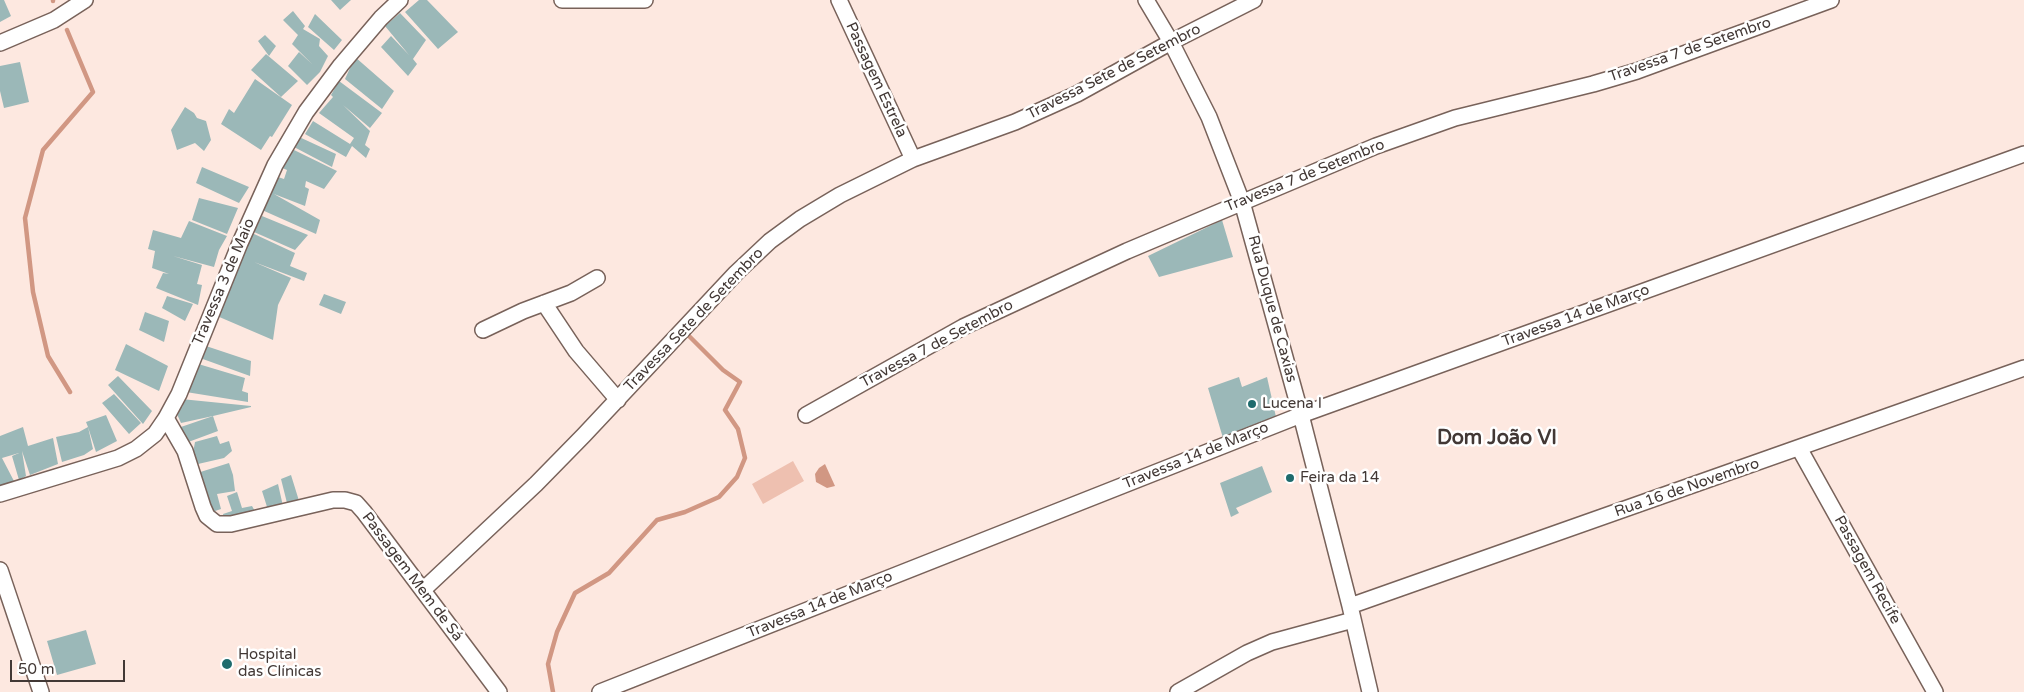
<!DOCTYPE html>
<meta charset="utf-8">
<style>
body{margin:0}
#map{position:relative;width:2024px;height:692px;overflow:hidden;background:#fde8e0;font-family:"Varela Round",sans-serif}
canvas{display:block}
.scale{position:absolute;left:10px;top:660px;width:115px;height:22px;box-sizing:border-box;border:2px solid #423835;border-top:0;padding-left:6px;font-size:15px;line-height:18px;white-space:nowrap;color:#423835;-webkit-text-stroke:4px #fff;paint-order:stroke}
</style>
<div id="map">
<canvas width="2024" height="692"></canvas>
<div class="scale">50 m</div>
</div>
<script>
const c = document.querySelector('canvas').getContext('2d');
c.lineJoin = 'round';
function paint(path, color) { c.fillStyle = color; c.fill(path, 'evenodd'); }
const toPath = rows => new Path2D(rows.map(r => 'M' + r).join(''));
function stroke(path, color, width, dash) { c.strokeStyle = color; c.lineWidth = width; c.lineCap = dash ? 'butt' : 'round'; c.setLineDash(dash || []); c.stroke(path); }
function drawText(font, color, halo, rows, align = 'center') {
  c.font = font + ' "Varela Round",sans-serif'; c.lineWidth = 5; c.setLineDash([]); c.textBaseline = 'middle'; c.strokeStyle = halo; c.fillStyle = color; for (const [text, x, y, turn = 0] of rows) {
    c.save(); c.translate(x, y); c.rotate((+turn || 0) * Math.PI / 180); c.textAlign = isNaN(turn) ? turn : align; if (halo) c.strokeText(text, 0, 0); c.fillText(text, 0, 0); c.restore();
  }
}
paint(toPath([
 [793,461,804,481,763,504,752,484]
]), '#eec0b0');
paint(toPath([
 [825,464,835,486,827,488,816,482,815,474,819,468]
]), '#d19783');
stroke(toPath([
 [53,0,53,1],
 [67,30,93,92,43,150,25,218,33,292,48,356,70,392],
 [553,692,548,664,557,632,575,593,609,573,657,520,685,512,719,497,737,477,745,458,738,429,725,410,740,382,723,370,689,336]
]), '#d19783', 4.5);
paint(toPath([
 [0,0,4,0,11,16,0,22],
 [331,0,351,0,340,10],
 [419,0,427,0,458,32,438,49,405,12],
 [293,11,305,26,303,29,320,39,319,46,328,56,320,72,307,85,288,66,299,52,312,64,292,44,298,35,283,20],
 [400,13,426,40,413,59,417,64,408,76,381,47,391,36,409,55,385,26],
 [315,14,342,40,334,50,308,27],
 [265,35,276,46,269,56,258,41],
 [266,54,298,81,281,97,251,70],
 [355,57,394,91,382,109,345,79],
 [20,62,29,102,4,108,0,91,0,66],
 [255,79,292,105,272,137,270,136,261,150,221,124,229,109,234,113],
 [339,81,382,113,370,128,343,105,370,131,365,145,370,149,366,158,352,146,346,157,305,134,313,121,350,144,354,138,319,113,333,97,331,95],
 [185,107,194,113,197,118,206,121,211,140,204,151,195,143,177,150,171,130],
 [297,136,336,154,332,167,294,147],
 [292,149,337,171,324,189,306,181,305,187,309,189,305,206,274,194,320,220,316,234,262,210,275,176,284,179,287,170,280,167],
 [202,167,249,187,239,203,196,183],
 [199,198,238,208,227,234,192,220],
 [262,216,308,235,295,250,254,232],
 [1222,220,1233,257,1159,277,1148,256],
 [189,221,227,236,219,250,214,267,173,256,202,265,197,284,202,285,198,305,156,288,163,273,169,274,152,268,155,251,148,249,153,230,181,238],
 [252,233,295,253,290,266,307,273,304,281,254,262,291,278,278,305,273,340,217,316,224,300,226,301,230,285,232,286,244,246],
 [324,294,346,302,341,314,319,305],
 [167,296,193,304,185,321,162,308],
 [145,312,169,321,164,342,139,330],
 [126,344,168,366,159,391,115,370],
 [203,345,251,361,250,376,200,358],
 [195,363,245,378,242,391,248,393,248,402,186,392],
 [118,376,152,411,143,424,108,385],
 [1239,377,1242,387,1267,377,1276,417,1223,438,1208,388],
 [114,394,141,423,129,434,102,403],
 [181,399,251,406,251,407,213,416,218,431,183,444,178,428,213,416,181,423,175,410,183,406],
 [106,415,117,441,96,452,88,427,93,449,84,455,62,462,56,437,79,432,88,427,86,422],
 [23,427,28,446,53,438,58,464,30,475,22,451,26,476,19,480,12,456,19,453,2,458,15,483,0,489,0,436],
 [217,436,220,444,229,441,232,451,224,458,198,464,193,453,195,442],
 [229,463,233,475,235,491,217,494,221,509,209,513,194,474],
 [1262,466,1272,492,1236,508,1239,513,1231,517,1220,483],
 [291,475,300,504,288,507,281,479],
 [278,484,283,506,268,510,262,491],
 [237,492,242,508,252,506,256,513,225,524,223,514,232,511,227,496],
 [86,630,96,664,57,675,47,641]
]), '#9bb8b8');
const minor = toPath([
 [562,0,645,0],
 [839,0,913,159],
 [1146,0,1171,42,1209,117,1242,202,1301,415,1350,606,1370,692],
 [0,43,54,20,85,0],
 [544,303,576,351,618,400],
 [483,330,523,311,571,293,597,278],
 [806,415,963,327,1127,251,1376,146,1455,118,1593,84,1637,71,1831,0],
 [166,418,185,451,203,507,207,516,217,524,231,524,333,500,345,500,356,503,364,512,499,692],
 [1799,448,1935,692],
 [0,494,118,458,136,449,155,434,166,418,179,394,240,243,275,165,306,112,341,65,381,18,400,0],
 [0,570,41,692],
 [423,590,536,484,584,435,736,273,770,241,800,219,840,195,913,159,1015,122,1077,94,1171,42,1254,0],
 [1350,606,2024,368],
 [600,692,1301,415,2024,154],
 [1178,692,1247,653,1272,642,1353,620]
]);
stroke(minor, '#78625a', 18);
stroke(minor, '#fff', 15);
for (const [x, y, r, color] of [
 [1252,404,5,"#1e6b6d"],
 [1290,478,5,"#1e6b6d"],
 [227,664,6,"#1e6b6d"]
]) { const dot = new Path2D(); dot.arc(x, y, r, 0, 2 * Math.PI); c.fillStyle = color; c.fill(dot); stroke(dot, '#fff', 2); }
drawText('15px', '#423835', '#fff', [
 ["Travessa 7 de Setembro",1690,50,-19],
 ["Travessa Sete de Setembro",1114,72,-27],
 ["Passagem Estrela",876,80,65],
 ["Travessa 7 de Setembro",1305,176,-22],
 ["Travessa 3 de Maio",224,282,-67],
 ["Rua Duque de Caxias",1272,309,75],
 ["Travessa 14 de Março",1576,316,-20],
 ["Travessa Sete de Setembro",694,320,-46],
 ["Travessa 7 de Setembro",937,344,-28],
 ["Travessa 14 de Março",1196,456,-22],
 ["Rua 16 de Novembro",1687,488,-19],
 ["Passagem Recife",1867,570,61],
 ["Passagem Mem de Sá",412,577,53],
 ["Travessa 14 de Março",820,605,-22]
]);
drawText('15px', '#423835', '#fff', [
 ["Lucena I",1262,404],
 ["Feira da 14",1300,478],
 ["Hospital",238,655],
 ["das Clínicas",238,672]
], 'left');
drawText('bold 20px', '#423835', '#fff', [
 ["Dom João VI",1497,439]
]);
</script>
